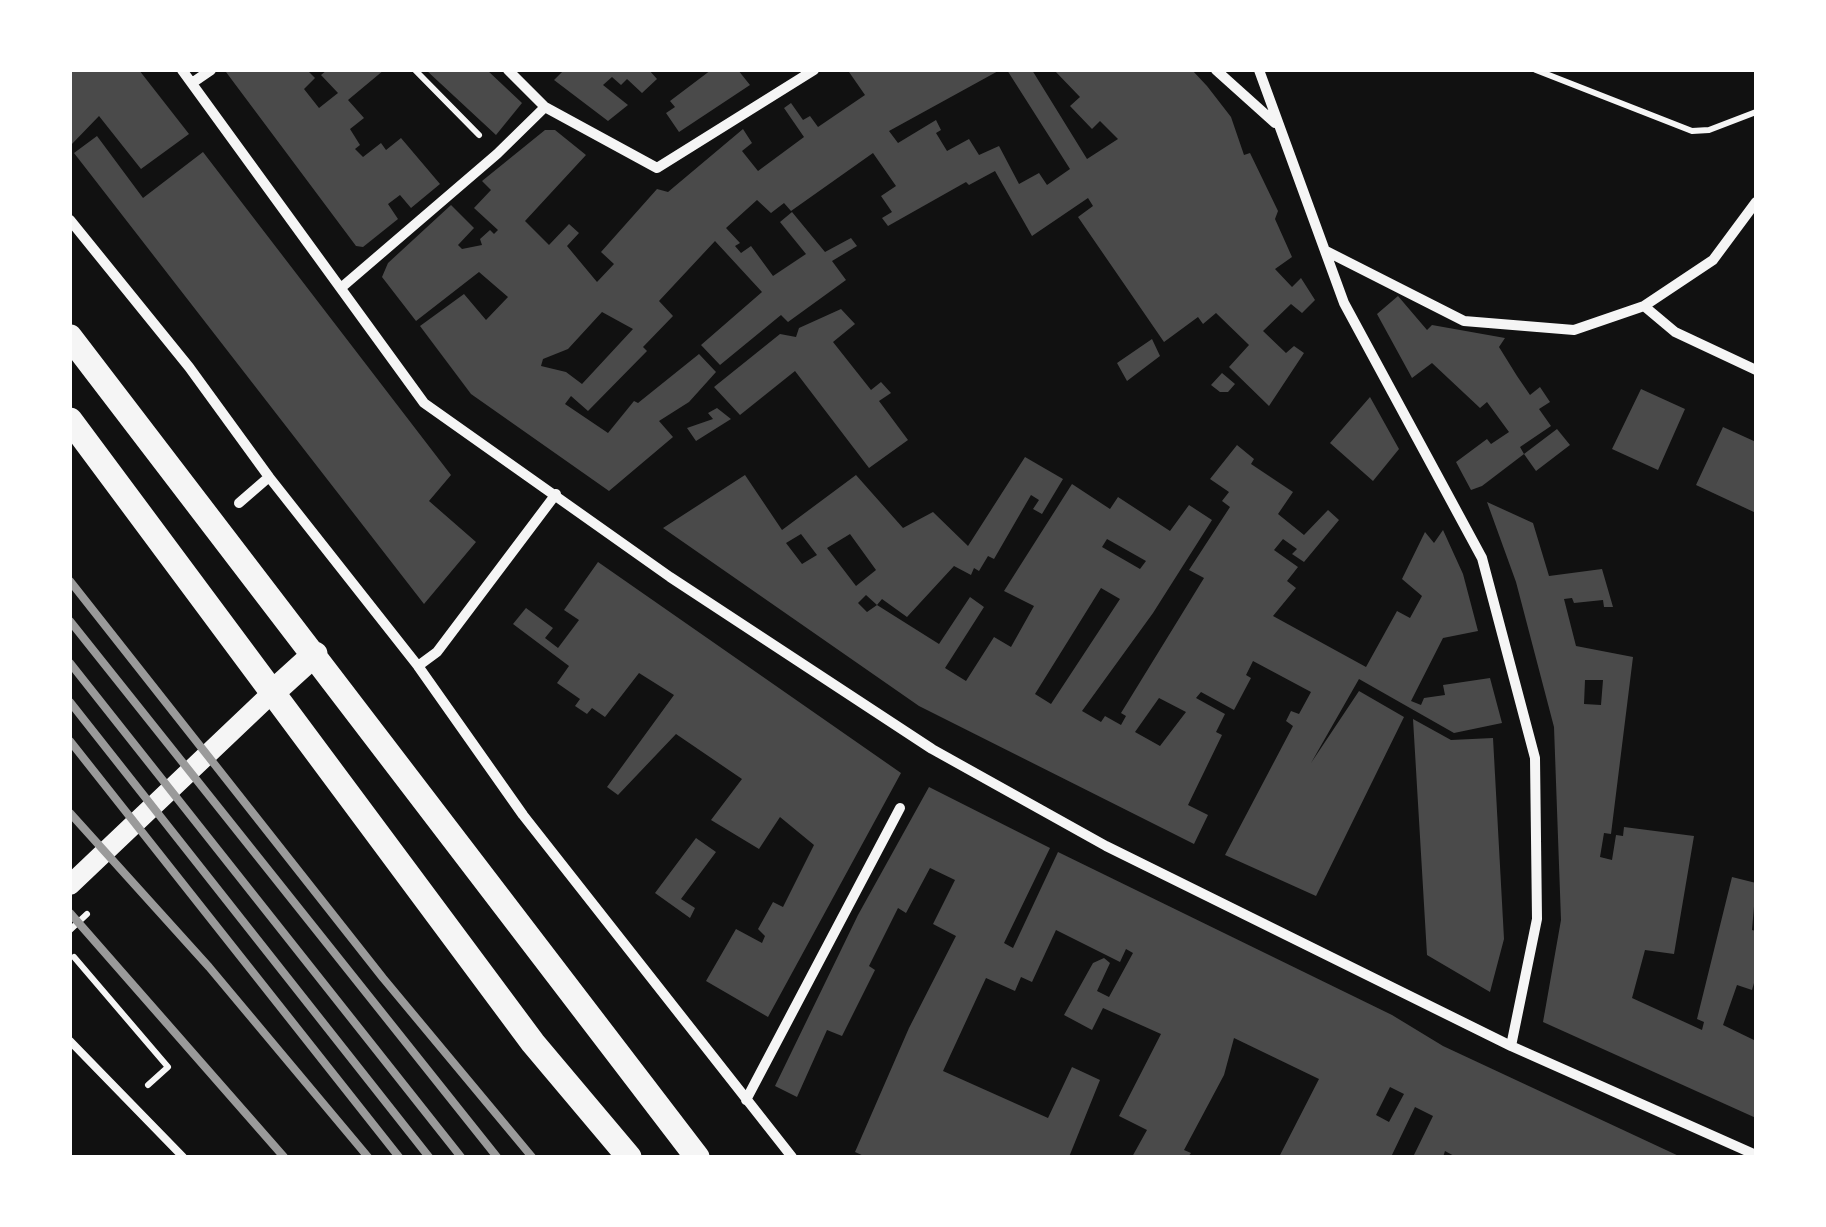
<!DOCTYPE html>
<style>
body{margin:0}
#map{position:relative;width:1826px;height:1227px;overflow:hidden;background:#111;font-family:Literata,serif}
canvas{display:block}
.frame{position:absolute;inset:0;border:72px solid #fff;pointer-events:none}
</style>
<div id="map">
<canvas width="1826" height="1227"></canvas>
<div class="frame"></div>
</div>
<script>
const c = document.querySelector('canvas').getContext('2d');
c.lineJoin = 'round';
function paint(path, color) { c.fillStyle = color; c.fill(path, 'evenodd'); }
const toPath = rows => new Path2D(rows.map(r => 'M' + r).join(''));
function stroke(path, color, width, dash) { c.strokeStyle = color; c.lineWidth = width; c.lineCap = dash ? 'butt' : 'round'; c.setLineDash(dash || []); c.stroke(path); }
paint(toPath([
 [70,70,139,70,189,134,141,169,99,116,70,146],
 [307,70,315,78,304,89,319,108,338,93,321,75,327,70,384,70,348,100,364,118,350,129,360,145,355,149,363,157,381,143,386,150,401,138,440,184,411,208,400,195,388,204,398,219,363,247,356,246,226,72],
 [426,70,487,70,522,103,496,135],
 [564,70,649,70,657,79,642,93,627,79,621,85,612,77,603,85,628,105,608,121,554,80],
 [711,70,738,70,750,85,679,132,666,113,675,107,670,101],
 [1000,70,889,131,898,143,936,120,941,130,936,133,947,151,969,139,979,155,999,146,1019,184,1039,173,1047,185,1070,169,1007,70,1032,70,1087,159,1118,139,1100,121,1092,129,1070,106,1080,97,1054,70,1192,70,1207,86,1231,117,1244,155,1250,153,1278,211,1275,219,1292,257,1275,269,1292,287,1301,278,1315,300,1302,313,1291,304,1263,331,1286,353,1294,346,1304,353,1269,406,1229,367,1249,345,1216,313,1203,324,1198,317,1164,342,1078,217,1093,206,1088,198,1032,236,995,171,969,185,966,182,888,226,882,218,892,212,881,196,896,186,873,153,791,211,784,203,771,213,757,200,726,228,740,243,735,246,741,253,751,246,773,276,806,254,780,222,792,212,825,252,851,238,857,246,832,261,846,280,788,322,781,315,720,365,701,345,762,292,715,241,659,301,673,316,643,347,647,351,588,411,571,396,565,404,608,433,634,401,638,403,699,354,716,372,689,402,659,421,673,437,609,491,471,394,420,326,464,294,486,320,508,297,479,272,416,321,382,277,388,263,451,205,474,228,458,245,462,249,482,245,480,239,490,230,494,234,498,230,474,208,491,190,482,181,545,130,555,130,586,155,525,221,549,245,569,224,579,233,567,246,597,282,614,264,601,252,657,189,668,192,743,129,752,143,742,151,758,171,804,137,784,108,791,103,803,120,810,116,818,127,865,95,849,72],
 [602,312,633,329,582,384,566,372,541,366,543,359,568,349],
 [97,136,143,198,203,152,451,475,429,501,476,542,424,604,74,153],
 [1398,296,1427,330,1432,325,1505,338,1499,347,1517,376,1530,395,1540,387,1550,402,1539,409,1551,426,1520,447,1524,454,1482,486,1471,490,1456,462,1487,439,1491,444,1509,432,1487,402,1480,408,1432,363,1412,378,1377,314],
 [841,309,855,324,833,342,871,390,881,382,891,393,879,401,908,440,869,468,795,371,740,415,714,387,780,334,796,337,799,328],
 [1152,339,1160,356,1127,381,1117,363],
 [1222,373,1235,384,1228,392,1220,392,1211,385],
 [1641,389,1685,409,1658,470,1612,449],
 [1370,397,1399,449,1373,481,1330,443],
 [717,408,731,419,696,441,687,428,713,419,708,413],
 [1723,427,1756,442,1756,513,1696,485],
 [1557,429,1570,445,1536,471,1524,454],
 [1237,445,1254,459,1251,464,1293,492,1278,514,1304,535,1328,510,1339,520,1304,562,1292,554,1297,549,1283,539,1274,550,1298,567,1287,581,1296,588,1273,616,1366,667,1397,611,1410,618,1422,596,1402,579,1425,532,1434,543,1443,530,1463,574,1478,631,1443,638,1411,701,1421,705,1424,698,1445,695,1443,685,1490,678,1502,723,1454,733,1359,679,1311,763,1359,691,1404,717,1316,896,1225,855,1293,726,1286,721,1291,711,1299,714,1311,692,1253,661,1246,675,1251,678,1234,710,1201,692,1196,698,1225,714,1216,732,1222,735,1188,805,1208,815,1194,844,919,706,663,528,745,475,782,530,856,475,903,528,933,512,968,546,1025,457,1063,479,1042,514,1033,509,1039,500,1031,495,994,559,988,556,979,571,974,568,971,575,954,566,907,617,882,599,877,605,866,595,858,603,867,612,877,605,939,644,970,597,984,607,945,668,966,681,994,637,1011,647,1034,606,1004,591,1072,484,1110,509,1118,497,1170,531,1189,505,1212,520,1153,613,1082,711,1101,722,1105,716,1121,725,1126,716,1121,713,1204,578,1189,570,1230,507,1222,501,1229,492,1210,479],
 [801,534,817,555,802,564,786,543],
 [850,534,876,570,856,586,827,548],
 [1107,539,1146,561,1140,569,1102,547],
 [1101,588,1120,599,1051,704,1035,694],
 [1159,698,1186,712,1160,746,1135,732],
 [1487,502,1533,523,1549,576,1602,569,1613,607,1604,607,1603,600,1574,603,1572,598,1564,599,1576,646,1633,657,1611,834,1604,833,1600,857,1612,860,1616,835,1623,836,1624,827,1694,836,1674,954,1645,950,1632,998,1702,1030,1704,1022,1697,1019,1732,877,1756,883,1752,930,1756,931,1756,976,1752,990,1737,985,1723,1025,1756,1041,1756,1118,1543,1022,1561,920,1554,727,1516,582],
 [1585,680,1603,680,1601,705,1584,704],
 [598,562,901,773,768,1017,706,981,736,929,762,943,765,936,758,929,773,902,783,907,814,845,780,817,759,849,711,820,742,779,676,734,618,795,607,787,674,695,639,673,605,717,592,708,587,714,575,706,580,699,557,683,569,666,513,624,526,608,553,628,545,638,558,648,579,620,564,610],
 [1413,719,1451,740,1493,738,1504,939,1490,992,1427,955],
 [929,787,1050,848,1004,943,1013,948,1058,852,1392,1015,1443,1046,1681,1157,1456,1157,1445,1151,1443,1157,1413,1157,1433,1116,1415,1107,1391,1157,1279,1157,1319,1079,1234,1038,1224,1075,1184,1150,1191,1153,1188,1157,1132,1157,1147,1130,1119,1116,1161,1034,1103,1008,1092,1030,1064,1015,1093,963,1104,958,1110,963,1097,991,1109,997,1133,953,1126,949,1120,962,1056,930,1032,982,1021,977,1015,991,986,978,943,1071,1048,1118,1072,1067,1100,1080,1069,1157,866,1157,855,1152,909,1028,956,936,933,924,955,880,930,868,906,913,898,908,869,966,875,970,842,1036,827,1030,797,1097,775,1086,858,915],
 [1390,1087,1404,1094,1389,1122,1376,1115],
 [696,838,716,852,681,899,695,908,690,918,655,893]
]), '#4a4a4a');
stroke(toPath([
 [415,70,479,135],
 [1536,70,1692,131,1709,130,1756,112],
 [70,930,87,914],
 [74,957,168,1067,148,1085]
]), '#f5f5f5', 6);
stroke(toPath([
 [70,1041,183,1157]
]), '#f5f5f5', 8);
stroke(toPath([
 [182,70,424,403,670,577,932,749,1106,846,1511,1046,1756,1155],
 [508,70,545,107],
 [1216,70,1275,123],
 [1259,70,1344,303,1482,558,1535,758,1537,919,1511,1046],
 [192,83,211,70],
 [70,220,189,367,269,477,418,666,523,815,792,1157],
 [1326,251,1464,321,1574,330,1644,306,1713,260,1756,202],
 [342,287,497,154,545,107,657,168,814,70],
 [1644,306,1675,332,1756,370],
 [239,503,269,477],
 [418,666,437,652,556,494],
 [746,1100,900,808]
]), '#f5f5f5', 10);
stroke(toPath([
 [70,885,272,693]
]), '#f5f5f5', 20);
stroke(toPath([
 [70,337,697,1157],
 [70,420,533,1043,629,1157],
 [272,693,315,654]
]), '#f5f5f5', 25);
stroke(toPath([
 [70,581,383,978,532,1157],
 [70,621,497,1157],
 [70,663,461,1157],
 [70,702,429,1157],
 [70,741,399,1157],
 [70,813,209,967,368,1157],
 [70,913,284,1157]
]), '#9a9a9a', 8);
</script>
